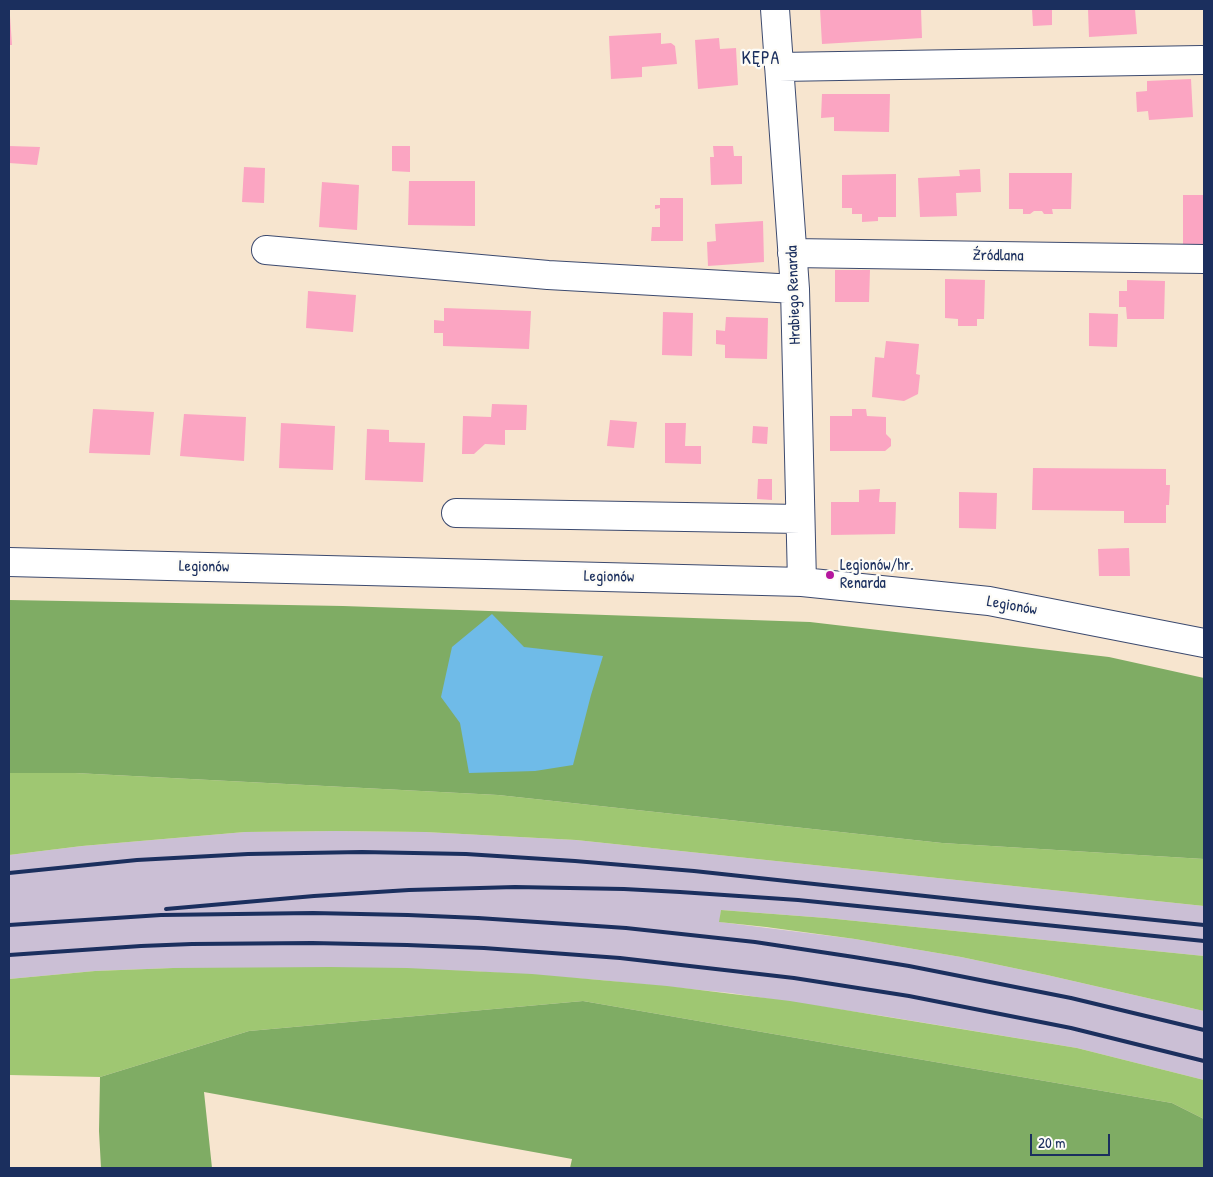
<!DOCTYPE html>
<meta charset="utf-8">
<style>
body{margin:0}
#map{position:relative;width:1213px;height:1177px;overflow:hidden;background:#f7e5cf;font-family:"Patrick Hand",sans-serif}
canvas{display:block}
.frame{position:absolute;inset:0;border:10px solid #1b2f5e;pointer-events:none}
.scale{position:absolute;left:1030px;top:1134px;width:80px;height:22px;box-sizing:border-box;border:2px solid #1b2f5e;border-top:0;padding-left:6px;font-size:15px;line-height:18px;white-space:nowrap;color:#1b2f5e;-webkit-text-stroke:4px #fdfcf7;paint-order:stroke}
</style>
<div id="map">
<canvas width="1213" height="1177"></canvas>
<div class="frame"></div>
<div class="scale">20 m</div>
</div>
<script>
const c = document.querySelector('canvas').getContext('2d');
c.lineJoin = 'round';
function paint(path, color) { c.fillStyle = color; c.fill(path, 'evenodd'); }
const toPath = rows => new Path2D(rows.map(r => 'M' + r).join(''));
function stroke(path, color, width, dash) { c.strokeStyle = color; c.lineWidth = width; c.lineCap = dash ? 'butt' : 'round'; c.setLineDash(dash || []); c.stroke(path); }
function drawText(font, color, halo, rows, align = 'center') {
  c.font = font + ' "Patrick Hand",sans-serif'; c.lineWidth = 4.5; c.setLineDash([]); c.textBaseline = 'middle'; c.strokeStyle = halo; c.fillStyle = color; for (const [text, x, y, turn = 0] of rows) {
    c.save(); c.translate(x, y); c.rotate((+turn || 0) * Math.PI / 180); c.textAlign = isNaN(turn) ? turn : align; if (halo) c.strokeText(text, 0, 0); c.fillText(text, 0, 0); c.restore();
  }
}
paint(toPath([
 [336,831,425,832,576,840,1204,906,1204,956,826,918,721,910,720,922,855,939,961,957,1047,975,1204,1011,1204,1080,1077,1048,883,1016,730,993,599,980,471,971,173,968,95,971,9,979,9,855,82,846,245,832]
]), '#cbbfd5');
paint(toPath([
 [9,773,75,773,498,795,942,843,1204,859,1204,906,576,840,425,832,336,831,245,832,82,846,9,855],
 [721,910,826,918,1204,956,1204,1011,1047,975,961,957,855,939,766,927,719,922],
 [330,967,407,968,532,974,667,986,790,1001,1077,1048,1204,1080,1204,1119,1172,1103,583,1001,249,1031,100,1077,9,1075,9,979,95,971,173,968]
]), '#9fc772');
paint(toPath([
 [9,600,343,606,810,622,1109,657,1204,678,1204,859,942,843,498,795,75,773,9,773],
 [583,1001,1172,1103,1204,1119,1204,1168,570,1168,572,1159,204,1092,212,1168,101,1168,99,1131,100,1077,249,1031]
]), '#7fac64');
paint(toPath([
 [492,614,524,647,603,656,591,695,573,765,535,771,469,773,460,723,441,697,452,647]
]), '#6fbbe8');
paint(toPath([
 [820,9,921,9,922,38,822,44],
 [1032,9,1052,9,1052,25,1033,26],
 [1088,9,1135,9,1137,34,1089,37],
 [9,16,10,16,12,45,9,45],
 [661,33,661,44,671,43,675,46,677,64,642,67,642,77,611,79,609,36],
 [719,38,720,49,736,48,738,85,698,89,695,40],
 [1191,79,1193,117,1149,120,1148,111,1137,112,1136,92,1147,91,1147,81],
 [822,94,890,94,889,132,834,131,834,117,821,118],
 [9,146,40,147,37,165,9,163],
 [392,146,410,146,410,172,392,171],
 [713,146,733,146,734,156,742,156,742,184,711,185,710,157,714,157],
 [244,167,265,168,264,203,242,202],
 [980,169,981,192,956,193,957,216,920,217,918,178,960,176,959,170],
 [1009,173,1072,173,1071,209,1052,209,1053,214,1044,214,1042,211,1034,211,1030,214,1023,214,1023,209,1009,209],
 [896,174,896,217,878,217,878,221,862,222,862,214,852,214,852,208,842,208,842,175],
 [409,181,475,181,475,226,408,225],
 [322,182,359,185,357,230,319,227],
 [1183,195,1204,195,1204,246,1183,246],
 [660,198,683,198,683,241,651,241,652,227,660,227,660,208,655,209,655,205,660,205],
 [763,221,764,262,708,266,707,242,716,241,715,224],
 [835,270,870,270,869,302,835,302],
 [945,279,985,280,984,319,977,319,977,326,958,326,958,319,945,318],
 [1127,280,1165,281,1164,319,1127,319,1126,307,1119,307,1119,291,1127,291],
 [308,291,356,295,353,332,306,328],
 [444,308,531,311,529,349,443,346,443,333,434,333,434,320,444,321],
 [663,312,693,313,692,356,662,355],
 [1089,313,1118,314,1117,347,1089,346],
 [726,317,768,318,767,359,725,358,725,345,716,344,716,330,725,331],
 [886,341,919,344,916,374,920,375,918,394,904,401,872,397,875,357,884,358],
 [492,404,527,405,526,430,505,430,505,445,485,444,474,454,462,454,463,416,491,417],
 [93,409,154,412,150,455,89,453],
 [852,409,866,409,867,416,886,417,886,434,891,439,891,446,885,451,830,451,830,416,852,416],
 [184,414,246,417,244,461,180,456],
 [610,420,637,422,634,448,607,446],
 [281,423,335,426,333,470,279,468],
 [665,423,686,423,685,446,701,446,701,464,665,463],
 [753,426,768,427,767,444,752,443],
 [367,429,389,430,389,442,425,443,423,482,365,480],
 [1033,468,1166,469,1166,485,1170,485,1169,505,1166,505,1166,523,1124,523,1124,511,1032,510],
 [758,479,772,479,772,500,757,499],
 [880,489,879,502,896,502,895,534,831,535,831,502,859,502,859,490],
 [959,492,997,493,996,529,959,528],
 [1129,548,1130,576,1099,576,1098,549]
]), '#fba5c2');
const minor = toPath([
 [775,9,795,289,802,582],
 [779,67,1202,60],
 [266,250,548,275,795,289],
 [792,253,1204,259],
 [456,513,800,519],
 [9,562,802,582,989,601,1204,643]
]);
stroke(minor, '#3c4a6f', 30);
stroke(minor, '#fff', 28);
stroke(toPath([
 [9,873,137,860,248,854,362,852,466,854,575,861,694,871,1027,907,1204,925],
 [166,909,314,896,409,890,515,887,624,889,680,892,798,900,1204,941],
 [9,925,161,915,313,913,408,915,478,918,626,928,755,942,854,957,909,966,1071,998,1204,1030],
 [9,955,141,946,192,944,312,943,407,945,484,948,620,958,794,978,909,996,1071,1028,1204,1061]
]), '#1b2f5e', 4);
for (const [x, y, r, color] of [
 [830,575,5,"#b5179e"]
]) { const dot = new Path2D(); dot.arc(x, y, r, 0, 2 * Math.PI); c.fillStyle = color; c.fill(dot); stroke(dot, '#fdfcf7', 2); }
drawText('16px', '#1b2f5e', '#fdfcf7', [
 ["Źródlana",998,256,1],
 ["Hrabiego Renarda",794,295,-92],
 ["Legionów",204,567,1],
 ["Legionów",609,577,1],
 ["Legionów",1012,606,10]
]);
drawText('16px', '#1b2f5e', '#fdfcf7', [
 ["Legionów/hr.",840,566],
 ["Renarda",840,584]
], 'left');
c.letterSpacing = '1px';
drawText('18px', '#1b2f5e', '#fdfcf7', [
 ["KĘPA",761,59]
]);
c.letterSpacing = '0px';
</script>
